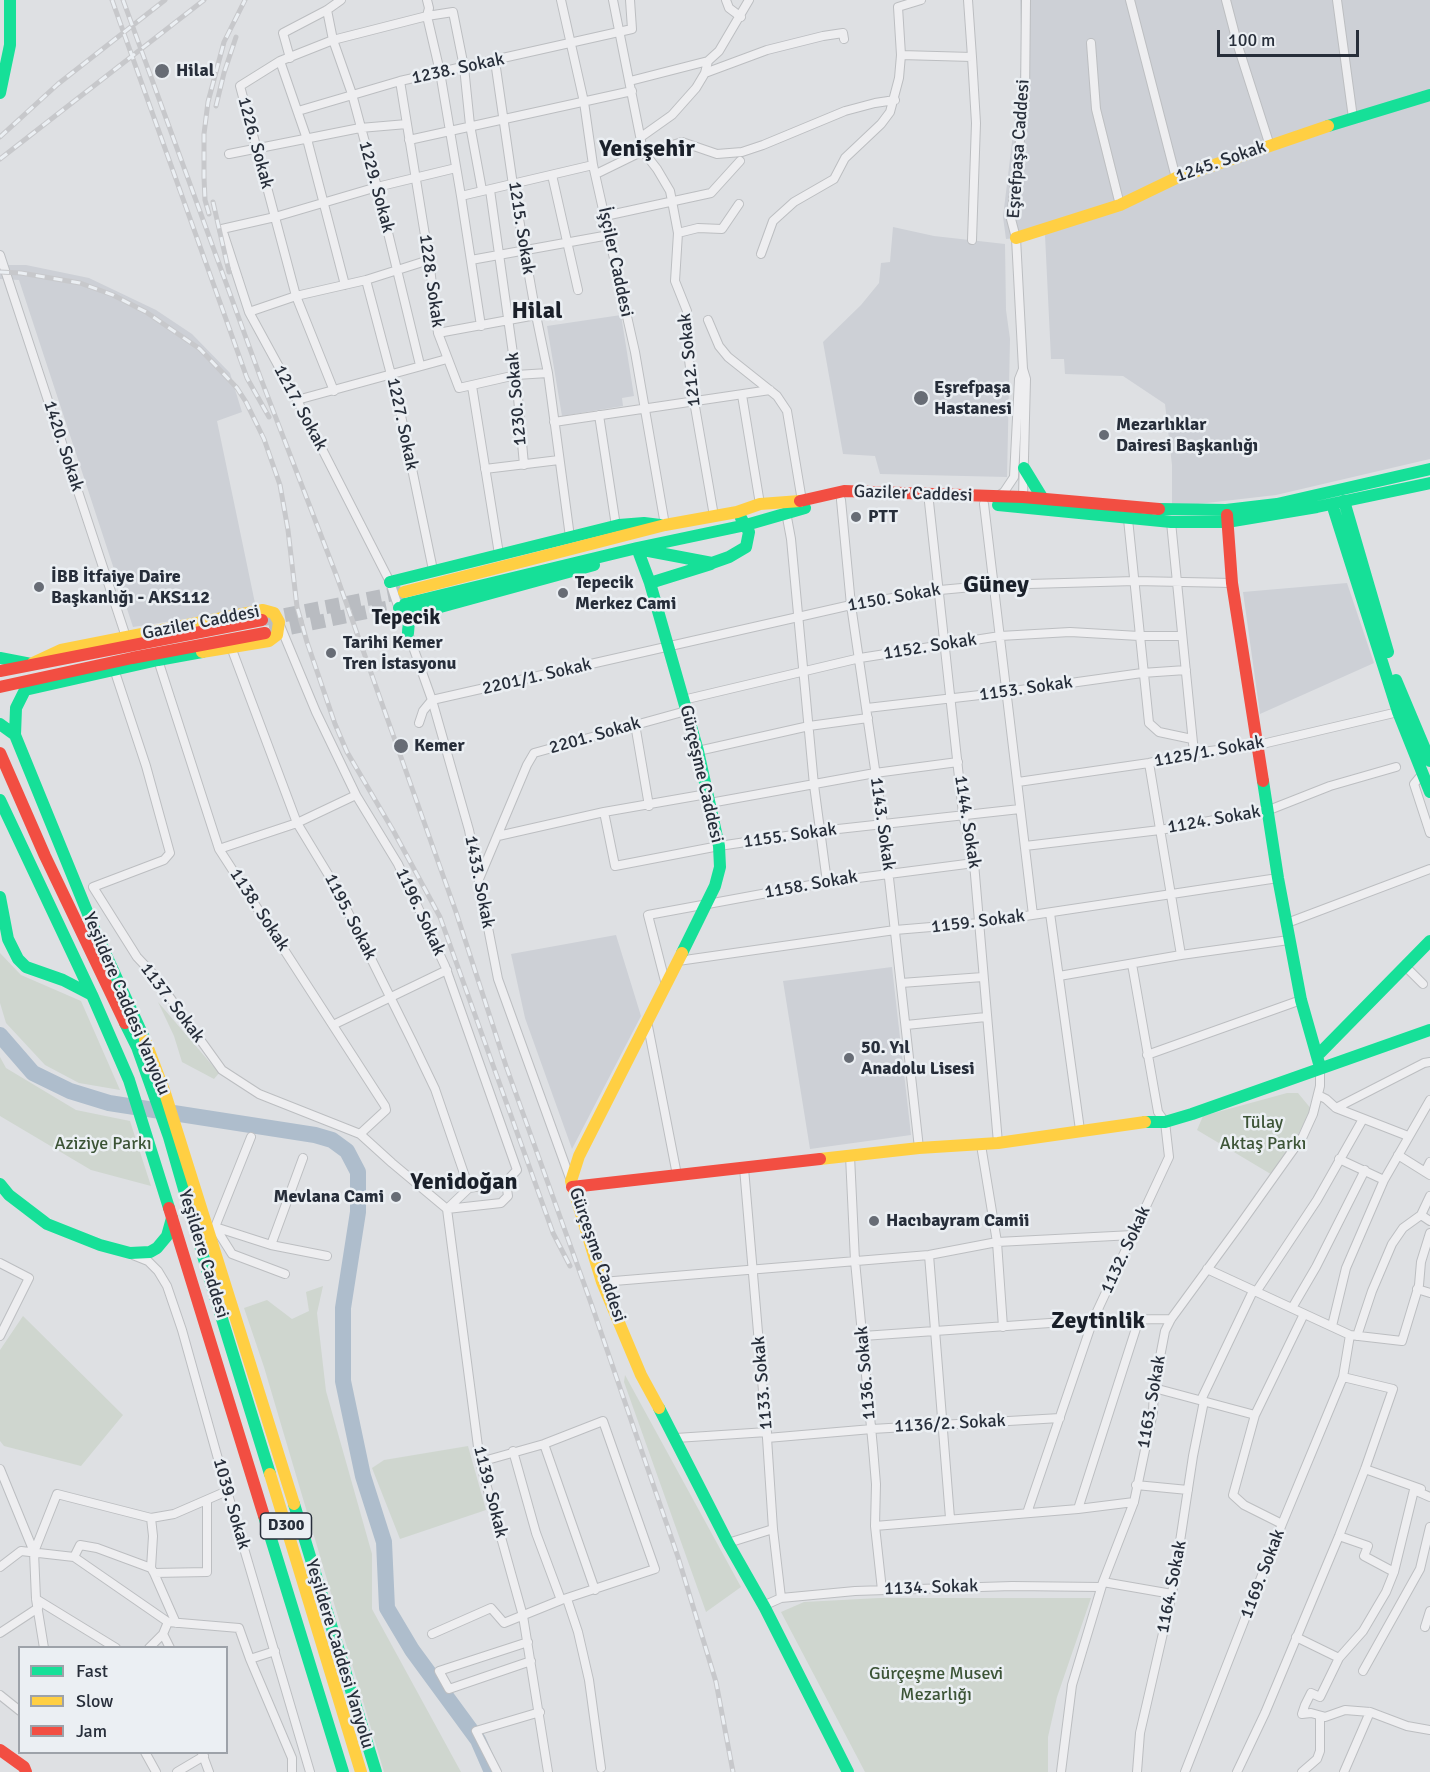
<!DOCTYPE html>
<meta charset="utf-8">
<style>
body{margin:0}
#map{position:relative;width:1430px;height:1772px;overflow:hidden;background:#dee0e3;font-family:Signika,sans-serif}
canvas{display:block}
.legend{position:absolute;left:18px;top:1646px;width:210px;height:108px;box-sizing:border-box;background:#ebeff3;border:2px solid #9da2a9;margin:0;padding:8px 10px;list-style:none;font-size:18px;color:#272e3a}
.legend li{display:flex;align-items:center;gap:12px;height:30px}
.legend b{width:30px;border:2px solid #9da2a9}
.scale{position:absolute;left:1217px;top:30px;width:142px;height:27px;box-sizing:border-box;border:3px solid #272e3a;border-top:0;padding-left:8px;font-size:18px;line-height:21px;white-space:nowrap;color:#272e3a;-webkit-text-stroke:4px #ebeff3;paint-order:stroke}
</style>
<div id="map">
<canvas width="1430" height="1772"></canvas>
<ul class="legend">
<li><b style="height:8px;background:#16e098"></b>Fast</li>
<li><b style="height:8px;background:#ffcf43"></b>Slow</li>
<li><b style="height:8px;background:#f24e42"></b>Jam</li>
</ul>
<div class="scale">100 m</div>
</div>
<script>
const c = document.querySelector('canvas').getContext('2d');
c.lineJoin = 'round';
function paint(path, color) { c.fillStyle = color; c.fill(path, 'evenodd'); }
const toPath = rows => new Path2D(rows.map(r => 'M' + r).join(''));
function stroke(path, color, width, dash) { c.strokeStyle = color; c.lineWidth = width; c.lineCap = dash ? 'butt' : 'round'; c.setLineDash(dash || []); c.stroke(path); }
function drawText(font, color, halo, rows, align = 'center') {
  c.font = font + ' Signika,sans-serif'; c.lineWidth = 5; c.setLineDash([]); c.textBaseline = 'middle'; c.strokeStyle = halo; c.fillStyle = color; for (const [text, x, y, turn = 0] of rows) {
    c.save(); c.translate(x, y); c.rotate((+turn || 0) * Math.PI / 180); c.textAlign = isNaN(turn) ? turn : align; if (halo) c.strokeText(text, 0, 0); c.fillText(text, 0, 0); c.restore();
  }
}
paint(toPath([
 [1020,0,1430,0,1430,459,1276,495,1172,507,1172,465,1165,404,1123,376,1065,374,1064,359,1051,359,1045,235,1006,239,1003,217,1022,59],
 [893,227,934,236,1005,244,1006,310,1010,339,1007,477,880,474,875,456,843,454,823,342,861,305,879,283,881,263,890,262],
 [0,265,26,265,89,278,156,310,192,334,230,373,242,412,217,421,256,608,133,627,19,280,0,279],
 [621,315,634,396,622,398,623,406,562,416,547,326],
 [1347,583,1374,663,1260,714,1243,592],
 [616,935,641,1016,572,1149,525,1018,511,954],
 [892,967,911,1135,810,1149,783,981]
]), '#cdd0d6');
paint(toPath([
 [0,953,21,975,81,1001,120,1090,79,1083,45,1065,6,1023,0,1003],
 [158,1002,219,1073,214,1079,182,1062,174,1036],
 [0,1057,6,1068,76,1110,130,1121,151,1186,91,1170,0,1116],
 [1287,1093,1298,1093,1312,1110,1274,1176,1197,1130,1203,1116],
 [323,1286,317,1313,326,1391,372,1554,372,1609,461,1772,384,1772,264,1367,244,1308,267,1300,292,1319,309,1311,306,1292],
 [23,1316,123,1415,81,1466,4,1446,0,1441,0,1350],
 [625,1375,741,1587,706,1612,624,1382],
 [468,1446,486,1510,400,1539,372,1468,384,1460],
 [879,1598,1091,1598,1057,1697,1048,1737,1048,1772,865,1772,781,1612,804,1602]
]), '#cfd6cf');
stroke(toPath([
 [0,1035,33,1073,70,1091,109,1103,315,1135,332,1140,347,1151,358,1172,358,1212,343,1308,343,1381,363,1476,384,1542,387,1608,412,1650,478,1740,492,1772]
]), '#aebdcc', 16);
stroke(toPath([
 [264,619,404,592],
 [270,632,405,604]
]), '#b9bcc1', 14, [14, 7]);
const street = toPath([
 [427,0,429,8,427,16,440,72,461,196,481,326],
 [561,0,584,102,593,165,635,352,665,525],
 [613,0,643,151,657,169,670,191,672,201,678,233,675,281,687,311,688,351,694,401,714,516],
 [726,0,729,8,741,17],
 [1130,0,1176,178],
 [1226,0,1238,46,1270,146],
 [1337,0,1353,118],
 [327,10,333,40,352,94,377,187,420,365],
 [1091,43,1096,109,1120,205],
 [901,55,898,7,921,0],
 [290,58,283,33,327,10,341,0],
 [280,61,307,139,345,285],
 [495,61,513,185,536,315,548,373,570,537],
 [705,73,767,50,823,36,843,33,844,39],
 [400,81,429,260,438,333,459,388,516,375,548,373],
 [630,81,708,61],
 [298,111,400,81,632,29,630,0],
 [641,137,672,115,696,88,705,73,708,61,719,51,749,0],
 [409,140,632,91],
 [229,154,360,128,407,124],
 [596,174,643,151,663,148,682,142,717,154,742,152,763,145,845,111,875,103,895,100],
 [552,175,578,290],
 [490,190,516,375,524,465],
 [461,196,593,165],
 [605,216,711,193,740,161],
 [678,233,698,228,722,229,739,204],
 [972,240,976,123,972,57],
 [761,254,773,221,794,202,834,179,845,158,881,124,890,112,899,78,901,55,972,57,968,0],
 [0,255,126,637],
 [471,260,609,235],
 [366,280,398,401,433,570],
 [249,312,296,296,366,280,429,260],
 [708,320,719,346,728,357,777,396,787,411,802,501],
 [438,333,536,315],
 [472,386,499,554],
 [334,391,296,296,240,86,280,61,333,40,427,16,453,12,464,67,470,125,482,190],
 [742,395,760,504],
 [297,400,447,359],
 [599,415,616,526],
 [554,422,770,390],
 [485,469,559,460],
 [998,496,1004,492,1014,477,1019,379,1023,369],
 [841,500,851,605,883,824,919,1148],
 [1020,500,1023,497,1026,379,1023,369,1016,238,1011,219,1025,96,1026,0],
 [929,502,963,814,974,863,998,1143],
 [984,504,1033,915],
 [786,512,791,539,814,785,827,882],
 [1128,519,1149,723,1159,732,1192,739],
 [1171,522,1194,753],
 [400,612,390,582,297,400,249,312,222,229,275,217,377,187,456,168],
 [279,623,316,712,356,795,398,864,445,966,517,1170,506,1182],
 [407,630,432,700,469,830,498,979,571,1181],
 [231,647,297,823,334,884,412,1041,435,1089,469,1188],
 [158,660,219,849,385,1106,386,1110,360,1134],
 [114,669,146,766,170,853,164,860,93,887,137,957,153,974,222,1070,259,1094,360,1134,392,1163,447,1209,469,1188,506,1182],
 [683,700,860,658,1000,636,1070,632,1139,636,1182,636],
 [867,708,1006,692,1142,673,1186,670],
 [419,723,423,711,432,700,851,605,940,590,994,585,1135,581,1232,583],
 [635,724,649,806],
 [698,751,809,726,868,718],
 [1149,763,1181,955],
 [1424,777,1419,778,1414,784,1430,833],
 [1018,782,1149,763,1194,753,1258,745,1398,712],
 [710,803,875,773,958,762],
 [604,812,615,866,719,846,820,831,1020,809],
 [498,836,604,812,707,794],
 [1025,846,1160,830,1269,810,1330,786,1396,767],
 [219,849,297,823,356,795],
 [479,879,527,765,534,753,686,711],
 [1050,913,1080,1130],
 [1287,923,1430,869],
 [678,961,895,930,979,923,1278,878],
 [1406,967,1423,984],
 [1059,976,1181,955,1289,940],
 [901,983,983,977],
 [666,985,648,915,827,882,974,863],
 [647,1021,677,1175],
 [333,1025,447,970],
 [906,1025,986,1017],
 [1147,1055,1301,1000],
 [1318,1095,1326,1099,1336,1108,1424,1063,1430,1062],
 [1336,1108,1408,1136],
 [981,1145,997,1242,1003,1327],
 [1398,1155,1430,1175],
 [850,1156,855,1261,873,1448,876,1484,875,1526,882,1590],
 [1339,1159,1384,1180],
 [744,1168,767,1438,773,1529,781,1598],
 [1425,1172,1430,1162],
 [506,1182,508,1196,501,1203,447,1209,480,1462,523,1616,548,1772],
 [1430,1196,1421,1215,1430,1221],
 [215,1227,271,1245,327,1256],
 [215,1227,251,1137],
 [215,1227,232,1254,285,1274],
 [271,1245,303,1158],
 [133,1255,148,1261,158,1271,167,1286,182,1330,227,1491,310,1772],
 [929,1255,950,1518],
 [0,1263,29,1278,0,1336],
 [1207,1269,1350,1335,1402,1341,1419,1285,1421,1262,1430,1233],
 [602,1282,929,1255,997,1242,1133,1235],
 [1417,1289,1430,1293],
 [1256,1292,1317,1200,1363,1119],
 [1292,1308,1316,1267,1365,1170],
 [1332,1326,1346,1268,1384,1180,1430,1100],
 [863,1336,1093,1320,1171,1319],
 [1357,1336,1372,1291,1392,1244,1403,1228,1421,1215],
 [1154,1388,1255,1415],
 [1201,1400,1253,1291],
 [676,1438,767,1432],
 [767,1438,872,1429,1060,1418],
 [544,1444,595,1590],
 [513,1451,536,1533,561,1600],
 [0,1469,34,1552],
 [1365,1469,1421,1489],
 [1136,1485,1188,1490],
 [1078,1509,1139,1319],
 [1027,1513,1093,1320,1169,1157,1165,1122,1158,1112,1132,964],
 [151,1518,153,1536,151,1568],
 [1282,1524,1244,1505,1233,1495,1255,1415,1304,1314],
 [875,1526,1078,1509,1134,1502],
 [1339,1536,1368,1546,1364,1556,1394,1572],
 [728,1543,773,1529],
 [74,1557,80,1545,97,1548,151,1568,154,1573,207,1572,207,1500],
 [0,1567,21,1551,74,1557,168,1622,239,1628,250,1659,275,1651],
 [154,1573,176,1623],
 [1103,1582,1172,1594],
 [36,1599,116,1648],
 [567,1599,578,1632,589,1680,601,1768],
 [763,1606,781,1598,855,1591,1012,1586,1101,1587],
 [1425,1627,1430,1611],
 [0,1633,38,1608],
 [163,1634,170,1648],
 [432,1634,491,1608,504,1623,561,1600,655,1569,603,1421,544,1444,480,1462],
 [1296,1637,1339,1658],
 [528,1642,439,1671,449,1689,531,1661],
 [44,1648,36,1599,34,1552,57,1494,151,1518,174,1514,227,1491],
 [149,1648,163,1634,168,1622],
 [250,1659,292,1758,292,1772],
 [1363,1671,1420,1569,1430,1527],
 [0,1695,20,1711],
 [1322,1716,1311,1713,1302,1714,1305,1705,1311,1693,1320,1697,1339,1658,1363,1631,1386,1592,1394,1572,1414,1490,1430,1497],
 [145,1752,156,1772],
 [202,1753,209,1772],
 [177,1772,204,1756],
 [497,1772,476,1731,540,1712],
 [1061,1772,1072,1685,1103,1582,1134,1502,1153,1412,1154,1388,1165,1331,1171,1319,1239,1226,1303,1136,1313,1114,1320,1086,1320,1067],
 [1137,1772,1140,1733,1172,1594,1193,1456,1204,1401],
 [1185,1772,1282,1524,1343,1377,1350,1335],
 [1237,1772,1265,1713,1339,1536,1365,1469,1393,1389,1343,1377],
 [1302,1772,1317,1759,1320,1751,1320,1717,1322,1716,1325,1717,1345,1710,1370,1712,1407,1726,1430,1730],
 [1344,1772,1370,1712]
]);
stroke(street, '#bcbec1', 10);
stroke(street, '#eeeef0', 8);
stroke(toPath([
 [0,93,10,45,10,0],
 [1328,126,1430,95],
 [1024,468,1043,499],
 [1344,501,1388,652],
 [1332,504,1398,712,1430,792],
 [998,505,1171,522,1227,522,1317,507,1430,483],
 [1159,509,1226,510,1277,504,1430,469],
 [637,548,650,583,711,564],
 [638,549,712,563,729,557,746,547,749,532,741,518],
 [390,582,619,525,644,523,660,525],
 [650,583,698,751,719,846,720,867,715,886,682,953],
 [405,604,637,548,746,525,805,508],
 [399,608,404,614,422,612,594,565],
 [408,633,409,621,420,613],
 [0,658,31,664],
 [1396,680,1430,761],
 [0,724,15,735],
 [1263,781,1278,878,1301,1000,1320,1067],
 [0,800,92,995,129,1080,169,1208],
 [0,897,8,939,18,959,26,967,63,980,92,995],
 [125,1023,137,1047,169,1137,210,1280,270,1474],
 [145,1040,95,931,15,735,16,708,25,690,158,660,202,652],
 [1317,1056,1430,941],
 [1145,1122,1165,1122,1192,1114,1430,1030],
 [0,1184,9,1195,47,1224,100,1245,130,1253,150,1252,157,1248,167,1236,172,1218],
 [659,1408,728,1543,765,1608,848,1772],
 [294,1504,376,1772],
 [264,1516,343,1772]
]), '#16e098', 12);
stroke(toPath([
 [1016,238,1120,205,1176,178,1328,126],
 [404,592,665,525,737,512,760,504,800,501],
 [33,663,61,650,263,610,274,613,279,622,277,635,269,641,202,652],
 [145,1040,165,1093,294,1504],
 [820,1159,919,1148,998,1143,1145,1122],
 [659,1408,641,1375,602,1282,571,1181,579,1156,682,953],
 [270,1474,361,1772]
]), '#ffcf43', 12);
stroke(toPath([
 [800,501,844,491,1023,497,1159,509],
 [1227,515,1232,583,1263,781],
 [0,671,262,620],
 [0,687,132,658,265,633],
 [0,753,45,856,125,1023],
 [572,1187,820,1159],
 [169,1208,264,1516],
 [0,1750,24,1767,26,1772]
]), '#f24e42', 12);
const rail = toPath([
 [112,0,247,378,269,417],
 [123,0,261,379,337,577,456,912,506,1066,592,1306,678,1557,716,1682,733,1772],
 [216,106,224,73,236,37],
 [0,137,58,84,165,0],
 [0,159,204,0],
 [213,202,229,272],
 [209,214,205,200,204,177,204,134,208,102,224,42,245,0],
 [0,272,21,273,80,283,113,295,146,312,200,349,237,388,246,402,264,439,280,485,288,530,297,607,307,642,335,724,347,752,394,832,440,917,553,1233,570,1266]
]);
stroke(rail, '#c7c8cb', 5);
stroke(rail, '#ebeff3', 3, [9]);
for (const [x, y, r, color] of [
 [162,71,8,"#676c75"],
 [921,398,8,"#676c75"],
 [1104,435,6,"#676c75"],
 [856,517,6,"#676c75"],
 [39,587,6,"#676c75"],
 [563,593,6,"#676c75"],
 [331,653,6,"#676c75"],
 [401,746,8,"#676c75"],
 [849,1058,6,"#676c75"],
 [396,1197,6,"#676c75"],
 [874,1221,6,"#676c75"]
]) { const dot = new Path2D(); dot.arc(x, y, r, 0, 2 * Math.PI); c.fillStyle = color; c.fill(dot); stroke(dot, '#ebeff3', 2); }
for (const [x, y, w] of [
 [286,1526,51]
]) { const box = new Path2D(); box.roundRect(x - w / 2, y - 13, w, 26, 4.5); c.fillStyle = '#ebeff3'; c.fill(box); stroke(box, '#272e3a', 1.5); }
drawText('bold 16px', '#272e3a', null, [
 ["D300",286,1526]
]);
drawText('18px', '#272e3a', '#ebeff3', [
 ["1238. Sokak",458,69,-12],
 ["1226. Sokak",255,143,75],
 ["Eşrefpaşa Caddesi",1019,149,-86],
 ["1245. Sokak",1221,162,-19],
 ["1229. Sokak",376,187,75],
 ["1215. Sokak",521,228,81],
 ["İşçiler Caddesi",615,262,78],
 ["1228. Sokak",431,281,82],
 ["1212. Sokak",690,360,-96],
 ["1230. Sokak",517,399,-95],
 ["1217. Sokak",300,408,62],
 ["1227. Sokak",402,424,78],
 ["1420. Sokak",63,446,72],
 ["Gaziler Caddesi",913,494,2],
 ["1150. Sokak",894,598,-10],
 ["Gaziler Caddesi",201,623,-11],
 ["1152. Sokak",930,647,-9],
 ["2201/1. Sokak",537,677,-13],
 ["1153. Sokak",1026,689,-8],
 ["2201. Sokak",595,736,-16],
 ["1125/1. Sokak",1209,752,-10],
 ["Gürçeşme Caddesi",701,774,77],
 ["1124. Sokak",1214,820,-10],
 ["1144. Sokak",967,822,81],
 ["1143. Sokak",882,824,82],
 ["1155. Sokak",790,836,-8],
 ["1433. Sokak",479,882,79],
 ["1158. Sokak",811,885,-10],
 ["1138. Sokak",259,910,57],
 ["1196. Sokak",420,912,65],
 ["1195. Sokak",350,917,63],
 ["1159. Sokak",978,922,-7],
 ["1137. Sokak",172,1003,53],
 ["Yeşildere Caddesi Yanyolu",126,1004,67],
 ["1132. Sokak",1126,1250,-65],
 ["Yeşildere Caddesi",203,1254,73],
 ["Gürçeşme Caddesi",597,1255,71],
 ["1136. Sokak",866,1373,-95],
 ["1133. Sokak",763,1383,-95],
 ["1163. Sokak",1152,1402,-80],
 ["1136/2. Sokak",950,1424,-3],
 ["1139. Sokak",490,1492,76],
 ["1039. Sokak",231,1504,74],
 ["1169. Sokak",1263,1574,-69],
 ["1164. Sokak",1172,1587,-79],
 ["1134. Sokak",931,1588,-2],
 ["Yeşildere Caddesi Yanyolu",339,1654,73]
]);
drawText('bold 18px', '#272e3a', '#ebeff3', [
 ["Hilal",176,71],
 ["Eşrefpaşa",934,388],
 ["Hastanesi",934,409],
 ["Mezarlıklar",1116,425],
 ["Dairesi Başkanlığı",1116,446],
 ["PTT",868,517],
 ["İBB İtfaiye Daire",51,577],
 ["Başkanlığı - AKS112",51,598],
 ["Tepecik",575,583],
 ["Merkez Cami",575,604],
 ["Tarihi Kemer",343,643],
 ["Tren İstasyonu",343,664],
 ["Kemer",414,746],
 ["50. Yıl",861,1048],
 ["Anadolu Lisesi",861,1069],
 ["Mevlana Cami",384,1197,"right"],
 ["Hacıbayram Camii",886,1221]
], 'left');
drawText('18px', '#3c5436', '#ebeff3', [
 ["Tülay",1263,1123],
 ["Aktaş Parkı",1263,1144],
 ["Aziziye Parkı",103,1144],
 ["Gürçeşme Musevi",936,1674],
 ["Mezarlığı",936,1695]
]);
drawText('bold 21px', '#1a202a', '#ebeff3', [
 ["Tepecik",406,618]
]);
drawText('bold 24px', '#1a202a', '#ebeff3', [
 ["Yenişehir",647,150],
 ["Hilal",537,312],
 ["Güney",996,586],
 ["Yenidoğan",464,1183],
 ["Zeytinlik",1098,1322]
]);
</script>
